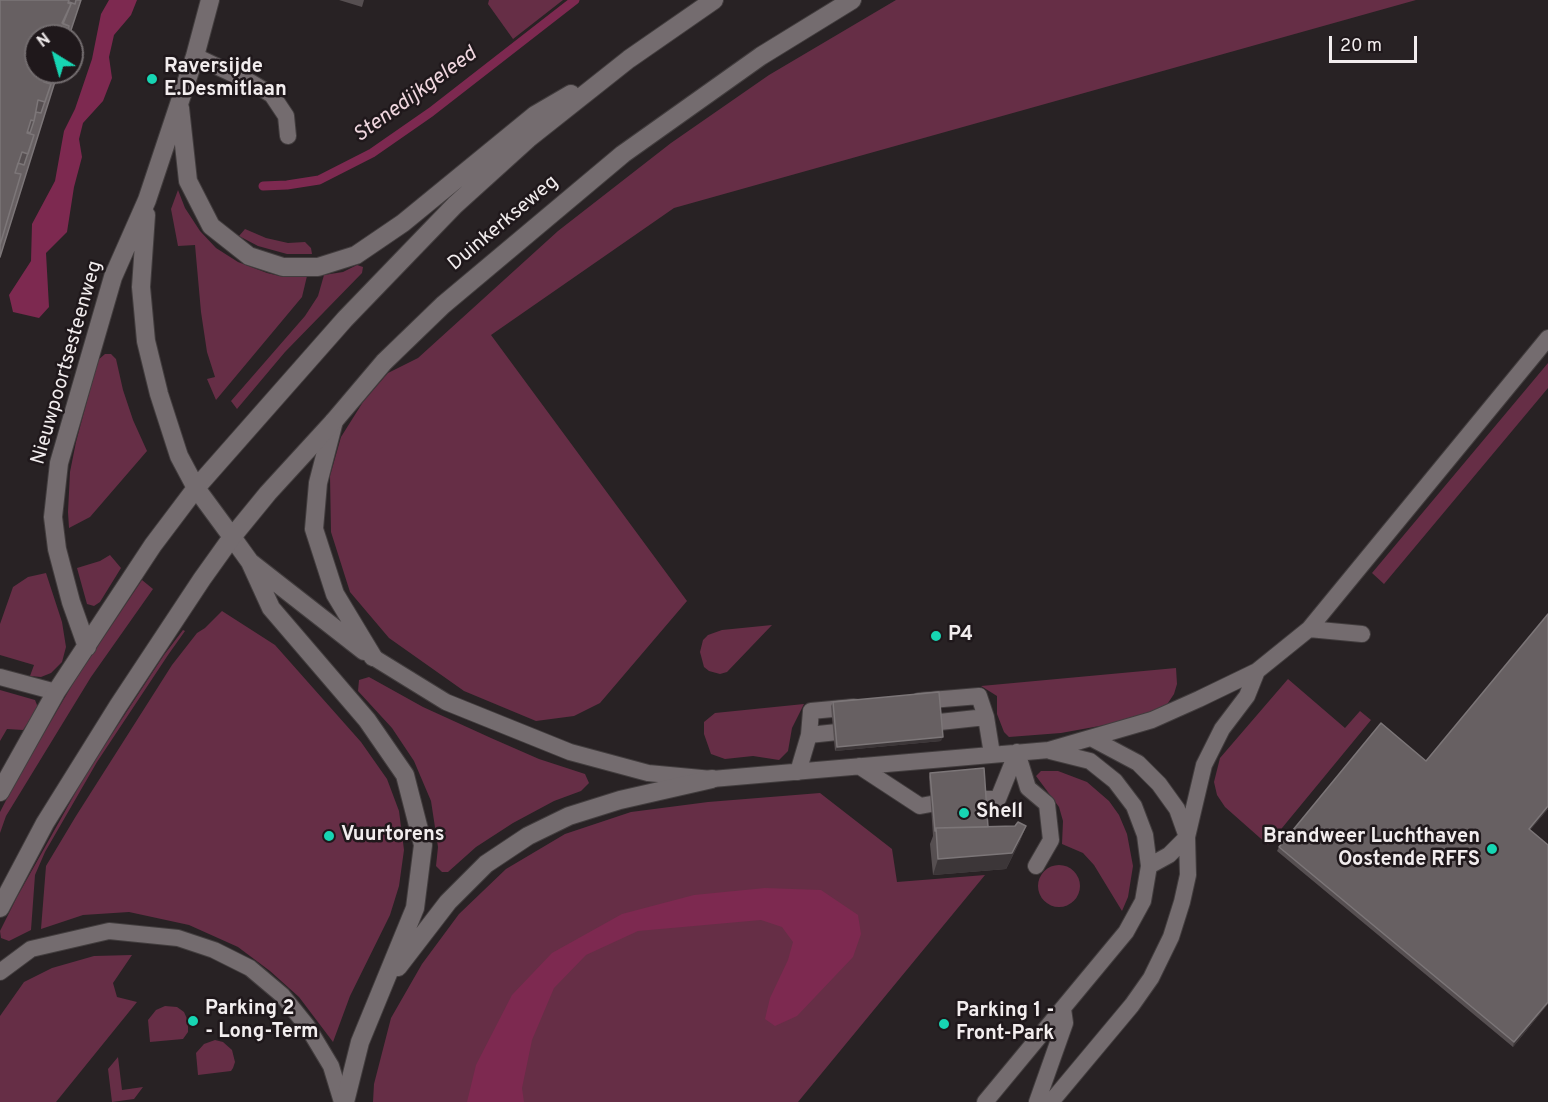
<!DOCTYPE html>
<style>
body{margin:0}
#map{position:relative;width:1548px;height:1102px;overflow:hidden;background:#282224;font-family:Overpass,sans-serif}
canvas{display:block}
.north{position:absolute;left:24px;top:24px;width:60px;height:60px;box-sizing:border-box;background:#1f181b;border:2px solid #736d6f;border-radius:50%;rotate:323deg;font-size:16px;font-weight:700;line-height:24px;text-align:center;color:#f2edee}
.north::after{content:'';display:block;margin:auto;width:21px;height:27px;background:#17d5b3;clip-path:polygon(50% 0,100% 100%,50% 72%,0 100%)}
.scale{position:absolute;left:1329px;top:36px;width:88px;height:27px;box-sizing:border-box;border:3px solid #f2edee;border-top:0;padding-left:8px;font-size:18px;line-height:21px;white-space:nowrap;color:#f2edee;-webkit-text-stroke:4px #1f181b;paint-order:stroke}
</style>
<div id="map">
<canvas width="1548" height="1102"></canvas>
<div class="north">N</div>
<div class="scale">20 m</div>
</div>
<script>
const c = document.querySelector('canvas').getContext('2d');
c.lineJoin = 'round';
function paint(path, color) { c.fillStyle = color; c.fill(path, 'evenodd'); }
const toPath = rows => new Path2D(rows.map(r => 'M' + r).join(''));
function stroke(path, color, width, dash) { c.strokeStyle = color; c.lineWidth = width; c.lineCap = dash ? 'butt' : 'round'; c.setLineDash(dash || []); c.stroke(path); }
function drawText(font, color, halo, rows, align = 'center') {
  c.font = font + ' Overpass,sans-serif'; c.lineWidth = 5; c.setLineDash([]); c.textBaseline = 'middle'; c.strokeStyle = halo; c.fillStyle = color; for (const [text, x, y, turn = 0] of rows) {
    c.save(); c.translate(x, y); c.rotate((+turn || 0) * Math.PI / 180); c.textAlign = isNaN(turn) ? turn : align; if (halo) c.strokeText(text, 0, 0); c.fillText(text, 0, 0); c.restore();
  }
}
paint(toPath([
 [489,0,563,0,513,39,488,4],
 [896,0,1416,0,674,208,491,335,687,601,600,703,574,716,536,721,464,691,389,638,350,592,331,532,330,476,341,437,363,402,388,373,418,358,558,231,671,143,769,75],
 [178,190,185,208,200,231,216,248,238,262,267,273,284,277,307,276,302,297,216,400,207,379,215,377,207,352,201,312,195,245,178,246,171,209],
 [245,229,266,238,288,243,305,242,311,248,312,254,287,254,258,246,239,236],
 [357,265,363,267,362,273,285,352,237,409,231,401,305,316,318,296,324,275,343,272],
 [105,354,111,354,116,359,123,390,133,420,147,451,90,517,69,528,68,512,70,472,76,442,98,360],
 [1548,363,1548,388,1384,584,1372,573],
 [110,555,121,568,100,602,94,606,87,604,77,568,100,561],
 [46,573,62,622,66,647,62,662,51,673,41,677,30,676,34,665,0,655,0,624,13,587,28,577],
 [142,580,153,589,91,677,6,816,0,833,0,812,16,781,75,680],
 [222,611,275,645,361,742,387,779,399,811,404,850,399,886,390,915,350,996,333,1042,299,997,270,971,238,947,189,925,129,912,83,915,41,929,46,866,76,816,172,665,197,633,205,628],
 [772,625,727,672,720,674,709,671,704,667,700,652,703,640,708,635,722,630],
 [183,630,185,631,168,655,97,762,45,852,35,875,31,930,9,941,1,938,0,931,17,897,87,772,164,655],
 [1176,668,1177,684,1174,694,1166,706,1145,715,1105,725,1061,733,1009,737,1004,732,997,714,997,696,981,686],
 [369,677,423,707,491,738,539,759,585,774,589,783,581,791,554,801,513,823,476,847,448,872,442,872,436,866,438,847,431,801,414,761,392,728,358,691,359,680],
 [1288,679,1345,728,1360,711,1371,720,1268,845,1225,807,1217,795,1214,782,1220,758],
 [0,690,35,700,37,705,37,709,23,730,7,729,0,741],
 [804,704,792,728,788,751,779,760,753,756,725,759,711,754,704,734,704,722,715,713],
 [1041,771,1058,771,1087,782,1109,801,1119,815,1127,834,1133,866,1128,897,1122,911,1094,865,1083,853,1062,844,1063,821,1059,807,1036,776],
 [820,793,892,849,897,882,985,875,798,1102,373,1102,374,1084,391,1018,422,964,459,914,506,869,565,834,631,812,708,802],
 '1038 886a21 21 0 1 1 42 0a21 21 0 1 1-42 0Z',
 [132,955,113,983,117,997,137,1002,56,1102,0,1102,0,1016,24,982,52,968,94,956],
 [165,1006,177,1007,184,1012,188,1021,188,1032,183,1039,150,1042,148,1020,156,1010],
 [215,1040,223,1042,232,1050,235,1062,233,1068,231,1071,198,1075,196,1053,204,1044],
 [118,1057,122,1090,143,1087,134,1099,112,1102,108,1069]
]), '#662e46');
paint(toPath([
 [109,0,137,0,131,15,114,35,109,57,112,78,103,101,83,123,79,139,82,157,74,187,67,232,46,253,49,307,39,318,13,312,9,295,31,261,32,224,55,181,64,131,75,109,92,59,101,14],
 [765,888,821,890,858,915,861,934,853,957,797,1016,775,1026,765,1019,770,998,788,960,793,942,782,927,761,920,638,931,586,955,554,988,532,1040,522,1088,524,1102,467,1102,476,1065,512,995,552,953,622,914,694,895]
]), '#7d2950');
stroke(toPath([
 [263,186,287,185,319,180,372,153,431,112,575,0]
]), '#7d2950', 9);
const lane = toPath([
 [195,56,252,83,272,95,286,116,288,136],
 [1309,629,1548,338],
 [373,657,446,702,570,752,648,773,712,779,1049,750,1152,720,1199,699,1257,671,1309,629,1362,634],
 [0,677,56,692],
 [919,701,979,696,986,717],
 [921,724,986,717,992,754],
 [809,735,811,711,854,707],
 [1017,752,1028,788,1047,804,1051,840,1036,866],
 [859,766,920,806,931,804],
 [798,772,809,735,856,730],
 [984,799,998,799,1017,752],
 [1149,866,1169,855,1187,837,1204,765,1222,729,1247,696,1257,671],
 [0,972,31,949,109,931,178,938,214,950,250,968,282,995,307,1026,331,1066,342,1102],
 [985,1102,1126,932,1143,901,1149,866,1145,835,1134,806,1115,781,1090,761,1050,751],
 [1037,1102,1065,1023,1063,1009],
 [1051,1102,1132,1005,1151,978,1171,937,1182,902,1188,875,1187,837,1177,809,1159,784,1138,763,1091,738]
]);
const street = toPath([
 [334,421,318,483,314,529,335,594,373,657],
 [232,537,250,562,364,651],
 [250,562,271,608,367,720,405,775,423,845,415,908,360,1042,345,1102],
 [398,967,448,902,486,864,528,836,569,816,620,800,712,779]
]);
const secondary = toPath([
 [180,108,188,181,211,226,249,256,283,267,318,267,356,255,403,223,535,115,571,94],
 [146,215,141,287,146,341,159,394,179,456,196,488,232,537],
 [87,647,71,602,57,549,53,517,59,463,113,277,147,200,195,56,210,0],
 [0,792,56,692,153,545,196,488,345,319,455,205,528,139,629,59,714,0],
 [0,908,45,823,118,706,202,579,232,537,268,493,334,421,384,362,443,305,623,154,761,56,852,0]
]);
stroke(lane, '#423d3e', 18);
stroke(street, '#423d3e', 20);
stroke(secondary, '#423d3e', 20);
stroke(lane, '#746c6f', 16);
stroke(street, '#746c6f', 18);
stroke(secondary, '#746c6f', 18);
paint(toPath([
 [0,0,81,0,36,36,58,72,0,257],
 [339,0,364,0,362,7],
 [833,702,941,741,835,751,831,706],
 [1426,761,1548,809,1530,830,1548,1004,1513,1047,1277,851,1279,847],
 [930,773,988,827,1026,826,1020,841,1006,869,933,875,930,844,933,836,929,777]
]), '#564f51');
paint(toPath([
 [943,737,941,741,835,751,837,747],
 [1548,806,1548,809,1527,834,1529,829],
 [1026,826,1020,841,1006,869,933,875,938,859],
 [1548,1002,1548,1004,1513,1047,1514,1042]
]), '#3c3638');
const building = toPath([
 [0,0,69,0,68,3,71,4,62,23,69,26,66,36,36,36,36,72,47,72,44,82,51,84,45,102,38,100,34,121,31,120,27,133,34,135,28,154,22,152,15,173,21,174,0,245,0,0],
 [76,0,81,0,69,36,66,36,69,26,63,24,71,4,68,3,69,2,75,4,76,0],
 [47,72,58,72,0,257,0,245,21,174,15,173,18,163,24,165,34,135,27,133,28,132,30,133,34,121,36,112,41,113,51,84,44,82,47,72],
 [1548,614,1548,806,1529,829,1548,845,1548,1002,1514,1042,1279,847,1381,723,1426,761,1548,614],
 [939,692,943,737,837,747,833,702,939,692],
 [984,768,988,827,936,828,935,831,930,773,984,768],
 [1018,822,1026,826,1012,853,938,859,936,828,1015,826,1018,822]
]);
paint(building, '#676062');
stroke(building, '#7c7678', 1.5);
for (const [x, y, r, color] of [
 [152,79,6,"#17d5b3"],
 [936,636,6,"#17d5b3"],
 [964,813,6,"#17d5b3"],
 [329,836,6,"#17d5b3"],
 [1492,849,6,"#17d5b3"],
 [193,1021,6,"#17d5b3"],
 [944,1024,6,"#17d5b3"]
]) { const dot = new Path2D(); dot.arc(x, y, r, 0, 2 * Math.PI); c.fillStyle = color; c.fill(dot); stroke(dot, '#1f181b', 2); }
drawText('bold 20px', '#f2edee', '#1f181b', [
 ["Raversijde",164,68],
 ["E.Desmitlaan",164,91],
 ["P4",948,636],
 ["Shell",976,813],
 ["Vuurtorens",341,836],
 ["Brandweer Luchthaven",1480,838,"right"],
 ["Oostende RFFS",1480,861,"right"],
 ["Parking 2",205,1010],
 ["- Long-Term",205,1033],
 ["Parking 1 -",956,1012],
 ["Front-Park",956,1035]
], 'left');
drawText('20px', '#f2edee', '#1f181b', [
 ["Duinkerkseweg",504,224,-40],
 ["Nieuwpoortsesteenweg",68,363,-74]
]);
drawText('italic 21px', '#f0d7df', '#1f181b', [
 ["Stenedijkgeleed",416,96,-36]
]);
</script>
